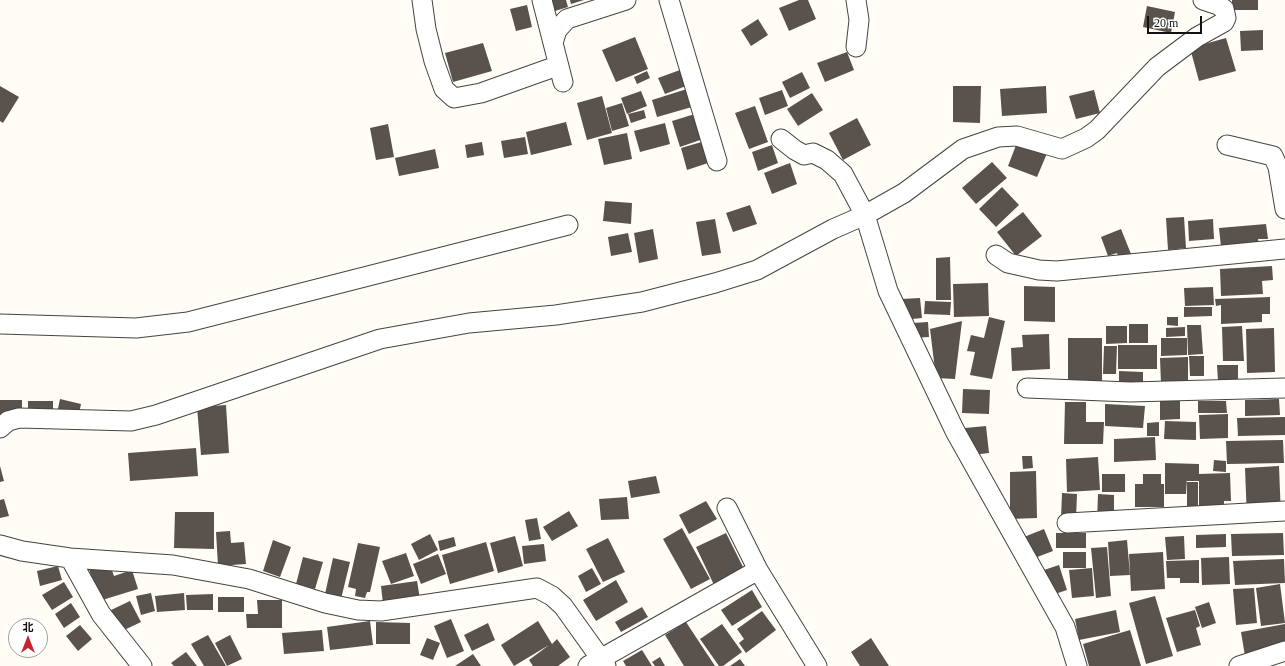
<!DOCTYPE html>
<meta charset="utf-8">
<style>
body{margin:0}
#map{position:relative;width:1285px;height:666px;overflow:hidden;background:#fffdf5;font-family:"Times New Roman","Noto Sans SC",serif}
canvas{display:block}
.north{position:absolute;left:8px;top:618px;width:40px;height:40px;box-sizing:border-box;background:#fff;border:1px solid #a0a0a0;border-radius:50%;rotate:0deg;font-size:11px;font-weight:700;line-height:16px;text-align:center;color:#111}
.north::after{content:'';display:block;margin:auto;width:14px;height:18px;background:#c4262e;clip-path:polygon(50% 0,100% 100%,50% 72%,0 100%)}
.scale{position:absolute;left:1147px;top:16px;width:55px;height:18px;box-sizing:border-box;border:2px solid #111;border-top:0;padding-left:5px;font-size:12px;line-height:14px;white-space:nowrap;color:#111;-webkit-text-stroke:3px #fff;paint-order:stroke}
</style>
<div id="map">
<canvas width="1285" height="666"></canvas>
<div class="north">北</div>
<div class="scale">20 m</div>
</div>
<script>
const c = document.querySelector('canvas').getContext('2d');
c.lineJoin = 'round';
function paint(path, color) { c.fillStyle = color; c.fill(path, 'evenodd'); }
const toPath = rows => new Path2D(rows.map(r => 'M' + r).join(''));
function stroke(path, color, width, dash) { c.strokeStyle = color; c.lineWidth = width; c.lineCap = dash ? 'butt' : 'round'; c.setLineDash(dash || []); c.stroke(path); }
paint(toPath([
 [551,0,566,0,568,7,555,11],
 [570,0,584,0,571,4],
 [799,0,808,0,816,19,789,31,779,8],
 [1232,0,1258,0,1258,10,1232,10],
 [527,5,532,27,516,31,510,9],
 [1147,6,1175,12,1171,33,1143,27],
 [758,19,768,35,751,46,741,30],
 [1263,30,1263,50,1241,51,1240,31],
 [635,37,648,69,616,82,602,50],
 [1226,38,1236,71,1199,81,1190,48],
 [483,43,492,71,453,82,445,53],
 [847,52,854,70,825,82,817,63],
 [680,70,686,86,665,94,658,78],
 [647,71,650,78,637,84,634,77],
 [802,72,810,88,790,98,782,82],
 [0,86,19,97,3,123,0,121],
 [953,86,981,86,980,123,953,122],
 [1046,86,1047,113,1002,116,1000,89],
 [687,89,692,107,657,117,652,100],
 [782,90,788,106,765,115,759,98],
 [1094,90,1100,113,1076,119,1069,96],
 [641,91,647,106,627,114,621,98],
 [812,93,823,110,798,126,787,109],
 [602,96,612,133,587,140,577,103],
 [622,103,629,126,612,131,606,108],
 [755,106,768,142,749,149,735,113],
 [644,110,646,118,631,123,628,114],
 [695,114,703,139,680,147,672,121],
 [857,118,871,145,843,160,829,133],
 [566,122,572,145,531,155,526,132],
 [665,123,670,144,640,152,634,131],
 [388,124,394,157,376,160,370,128],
 [627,133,632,159,604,165,598,139],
 [525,137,528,154,504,158,501,141],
 [1018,140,1048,151,1037,177,1008,166],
 [705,141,711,162,687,170,681,148],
 [482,142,484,155,467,158,465,145],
 [772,145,778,163,758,171,752,152],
 [435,149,439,168,399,176,395,158],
 [992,162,1007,178,976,204,962,188],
 [790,163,797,184,772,194,764,173],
 [1002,187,1019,205,996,227,979,209],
 [605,201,632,203,631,224,603,221],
 [750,205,757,224,733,232,726,213],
 [1023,212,1042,236,1016,256,997,232],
 [1184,217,1186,248,1168,250,1166,218],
 [715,219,721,253,702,256,696,222],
 [1213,219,1214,239,1189,241,1188,221],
 [1266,224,1268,239,1258,239,1259,244,1221,247,1219,228],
 [653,229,658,259,639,263,634,233],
 [1121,229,1131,254,1119,259,1117,253,1108,256,1101,237],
 [628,233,632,252,611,256,608,237],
 [950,257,951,300,936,300,936,258],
 [1272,266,1273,280,1262,281,1263,294,1221,296,1220,269],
 [988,283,989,316,954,317,953,284],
 [1024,286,1055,287,1055,322,1024,321],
 [1213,287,1214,305,1185,306,1184,288],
 [1270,297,1270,314,1262,314,1262,322,1221,324,1221,305,1216,306,1215,299],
 [920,298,922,318,902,320,901,299],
 [925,301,951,302,950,315,924,314],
 [1184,307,1212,307,1212,316,1184,317],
 [989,317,1005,321,992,379,970,375,975,352,967,351,971,335,984,338],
 [1167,317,1178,317,1178,326,1167,325],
 [962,321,955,379,936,378,930,329],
 [928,322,929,337,913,338,913,323],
 [1129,324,1148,324,1148,343,1129,343],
 [1187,325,1201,325,1203,354,1188,355],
 [1106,326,1127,326,1127,343,1106,344],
 [1242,326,1244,361,1223,361,1222,327],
 [1185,327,1185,336,1166,337,1166,328],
 [1274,328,1275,372,1247,373,1246,329],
 [1049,334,1050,369,1012,371,1011,348,1023,347,1022,335],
 [1068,338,1102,338,1102,382,1068,382],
 [1161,338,1187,338,1187,355,1161,356],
 [1118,345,1157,345,1157,369,1118,369],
 [1104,346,1117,346,1116,374,1103,374],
 [1189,356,1204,356,1204,376,1190,376],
 [1188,357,1188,384,1161,384,1160,358],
 [1217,365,1238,365,1238,381,1218,382],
 [1119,371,1143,372,1143,388,1119,388],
 [963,389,990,390,989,414,962,413],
 [1180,398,1180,419,1160,420,1160,399],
 [60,399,81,404,78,418,57,413],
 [1279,399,1280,415,1245,416,1245,400],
 [0,400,22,400,22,417,0,417],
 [28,401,53,401,53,416,28,416],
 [1198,401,1226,401,1227,413,1198,413],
 [1065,402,1086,402,1086,422,1104,422,1103,444,1064,444],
 [1105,404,1145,406,1143,428,1105,426],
 [226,405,229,453,201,455,197,407],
 [1228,414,1228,438,1200,439,1199,415],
 [1285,417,1285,435,1238,436,1237,418],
 [1165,421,1196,422,1196,440,1164,439],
 [1159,422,1159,436,1147,436,1147,423],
 [986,426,989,453,972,455,967,449,965,428],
 [1155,437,1156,460,1114,462,1114,439],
 [1283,440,1284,463,1227,464,1226,441],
 [196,448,198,476,130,481,128,453],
 [1022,456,1032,456,1033,468,1023,469],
 [1098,457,1100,490,1067,492,1066,459],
 [1214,460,1226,461,1226,472,1213,471],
 [1165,463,1199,464,1199,481,1187,481,1187,479,1186,494,1165,494],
 [0,466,4,481,0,482],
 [1279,466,1281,517,1247,519,1245,468],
 [1036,471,1037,518,1010,519,1010,472],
 [1230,473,1231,501,1224,501,1224,511,1199,511,1199,474],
 [1102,474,1125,474,1125,492,1102,492],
 [1143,474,1161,474,1161,484,1143,484],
 [656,476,660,493,631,498,628,481],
 [1187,482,1198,482,1198,509,1187,509],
 [1135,484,1164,484,1164,507,1135,507],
 [1062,493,1077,494,1076,519,1061,519],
 [1098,494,1114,495,1114,522,1097,521],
 [627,497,629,519,601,520,599,499],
 [4,499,9,516,0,518,0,500],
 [706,501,717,519,689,534,679,515],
 [569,511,578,526,552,541,543,527],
 [175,512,214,512,214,549,174,548],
 [537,518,541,539,529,541,525,520],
 [682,528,710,579,691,589,663,539],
 [1044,529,1053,551,1032,559,1024,537],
 [230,531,231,543,244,542,246,564,218,566,216,532],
 [726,533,746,573,715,587,696,547],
 [1056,533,1086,533,1086,548,1056,548],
 [1283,533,1284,555,1232,556,1231,534],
 [430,534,438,550,419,560,411,544],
 [1226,534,1226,547,1196,548,1196,535],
 [515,536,523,566,498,573,490,543],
 [1184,536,1185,559,1167,560,1165,537],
 [454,537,456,546,440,551,438,541],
 [608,538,625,572,603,582,586,549],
 [273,540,291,547,280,577,263,571],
 [1127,540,1130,575,1110,576,1108,542],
 [486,542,494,571,450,584,442,555],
 [358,543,380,547,370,592,367,592,365,598,355,596,356,589,348,587],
 [544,544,546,561,524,564,522,546],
 [1107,547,1111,596,1096,598,1091,548],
 [1063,552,1086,552,1086,568,1063,568],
 [1163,552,1165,589,1131,591,1129,554],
 [406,553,414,576,391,584,382,561],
 [438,554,446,574,421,584,413,564],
 [303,557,323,562,315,589,296,584],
 [1229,557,1230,584,1202,585,1201,558],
 [333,558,350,562,341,599,325,594],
 [1284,559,1285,583,1235,585,1233,561],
 [1199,560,1199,583,1180,583,1180,578,1167,578,1166,561],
 [110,565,114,576,132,570,138,589,99,601,88,566],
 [1059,565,1067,590,1049,596,1041,571],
 [58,566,62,580,40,586,37,571],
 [592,568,601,584,586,592,578,576],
 [1092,568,1094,596,1072,598,1069,570],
 [616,580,628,602,596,621,583,600],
 [417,581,420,599,383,604,381,586],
 [64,582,73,597,52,610,42,595],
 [1280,584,1285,623,1261,626,1256,588],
 [1254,588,1257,623,1236,625,1233,589],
 [752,590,762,607,732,626,721,610],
 [151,593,155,611,141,615,136,596],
 [184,593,185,610,157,612,155,596],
 [213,594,213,610,187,610,186,595],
 [1155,596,1173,656,1146,664,1129,603],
 [218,597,244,597,244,612,218,612],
 [257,600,282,600,282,628,247,628,246,614,258,614],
 [130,601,141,622,120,632,109,611],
 [1209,602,1216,623,1202,628,1195,607],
 [71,603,80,617,64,628,55,614],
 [642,607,648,617,621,632,615,622],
 [1116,610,1120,632,1079,640,1075,619],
 [1195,610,1200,626,1196,628,1201,645,1177,652,1166,618],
 [762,611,776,630,746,653,739,643,744,639,737,629],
 [451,619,464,651,447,658,434,626],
 [370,621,373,645,330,650,327,627],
 [538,621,552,644,557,639,570,657,558,666,533,666,529,660,549,645,514,666,501,645],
 [376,622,410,623,410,644,376,644],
 [686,622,715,666,684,666,665,635],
 [488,623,495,640,472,651,464,635],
 [722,624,742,652,723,666,719,666,700,639],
 [1285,624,1285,648,1245,656,1241,632],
 [80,625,92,639,78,651,66,636],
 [322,630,324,651,284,654,282,633],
 [1130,630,1141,666,1089,666,1083,644],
 [208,635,226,666,204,666,191,644],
 [230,635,242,659,227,666,215,643],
 [427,638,440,643,433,660,420,655],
 [871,638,889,666,860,666,851,652],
 [642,650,652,666,626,666,623,661],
 [186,652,197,666,174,666,171,663],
 [473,654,481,666,455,666],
 [660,657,665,666,655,666,652,662],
 [740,659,745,666,730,666]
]), '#5a524d');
const minor = toPath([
 [422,0,426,29,434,61,444,89,454,98,481,93,557,66],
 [542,0,553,43],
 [669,0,717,161],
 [856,0,859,20,856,47],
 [563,82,553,43,557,30,567,19,626,0],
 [781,139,795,150,804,155,813,153,827,160,843,174,865,215,888,291,955,431,1065,627,1077,666],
 [1227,145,1273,156,1278,167,1285,209],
 [996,255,1008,263,1039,270,1057,271,1285,249],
 [0,324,136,328,188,322,568,225],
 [1027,388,1130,392,1285,388],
 [0,428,8,421,19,418,131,421,156,415,380,339,469,323,556,315,642,302,715,283,757,270,833,229,865,215,904,193,963,149,998,137,1017,136,1062,149,1086,138,1097,130,1157,67,1197,37,1224,22,1226,18,1224,9,1218,5,1203,0],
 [727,508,758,570,817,666],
 [1067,523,1285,511],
 [0,545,22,551,70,558,173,565,249,579,325,603,358,610,381,611,537,588,552,596,563,606,606,666],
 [70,558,101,614,142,666],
 [588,666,758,570],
 [1239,666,1285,651]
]);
stroke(minor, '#444', 21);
stroke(minor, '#fff', 19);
</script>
